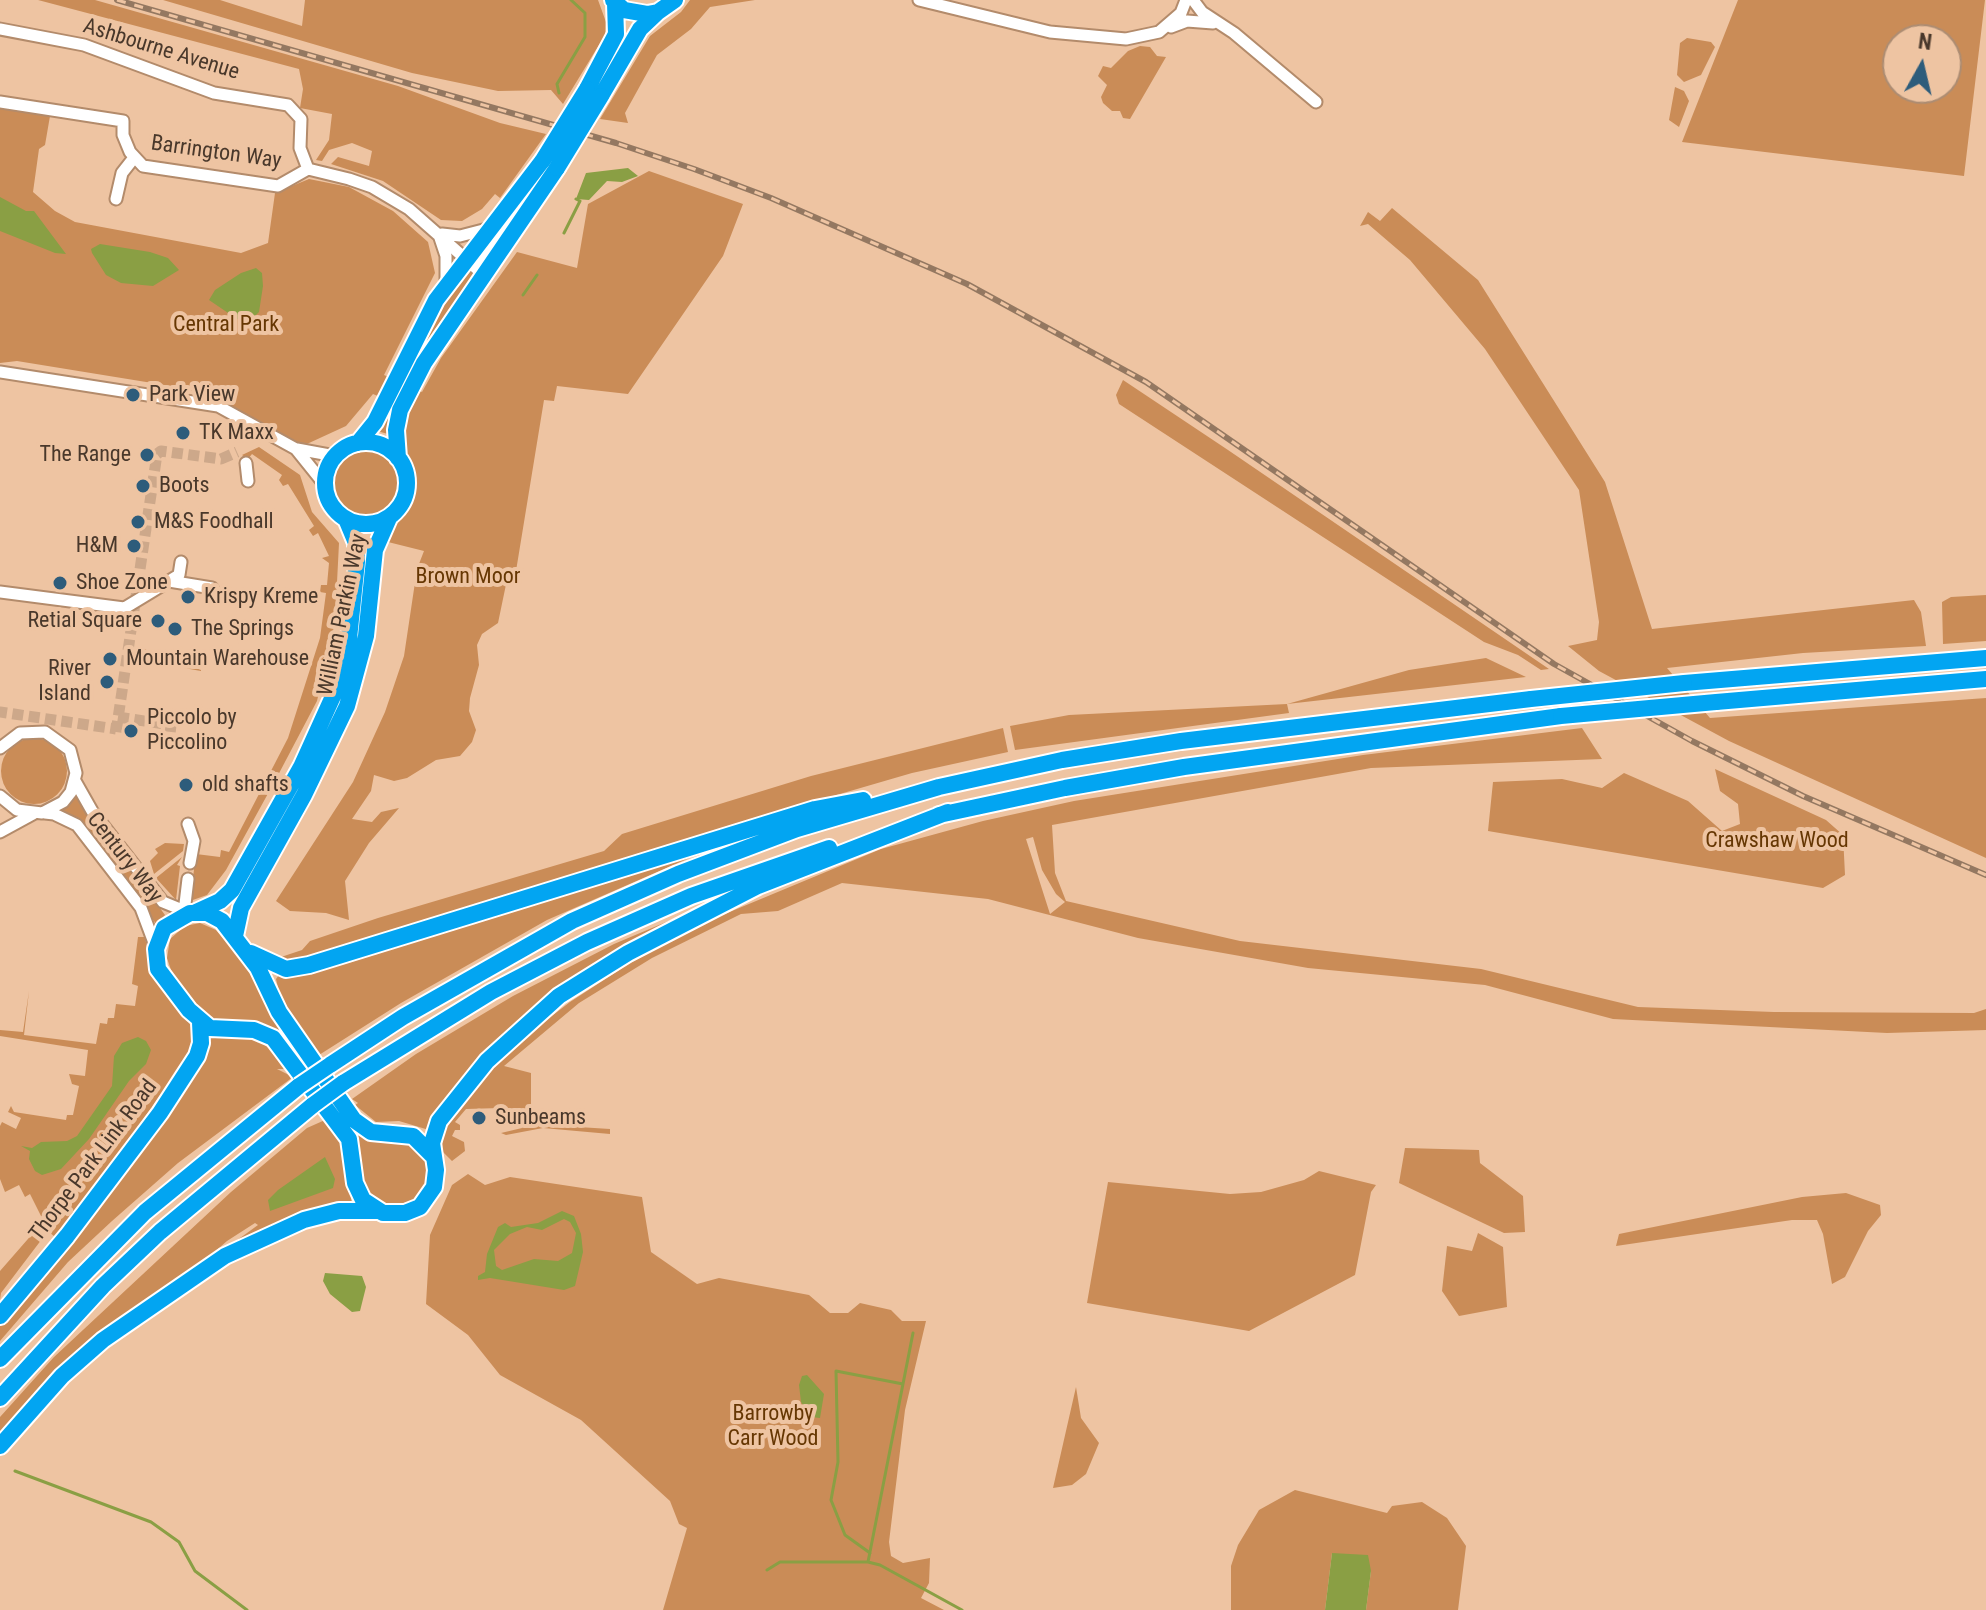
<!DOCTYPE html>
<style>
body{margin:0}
#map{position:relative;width:1986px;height:1610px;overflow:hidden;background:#eec4a2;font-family:"Roboto Condensed",sans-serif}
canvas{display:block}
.north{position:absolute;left:1882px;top:24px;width:80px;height:80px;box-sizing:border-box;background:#eec4a2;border:2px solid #ac8c72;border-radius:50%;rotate:8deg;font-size:22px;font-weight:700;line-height:32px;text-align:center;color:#49382b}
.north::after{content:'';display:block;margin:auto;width:28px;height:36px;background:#2d5c7b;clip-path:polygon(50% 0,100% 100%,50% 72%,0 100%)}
</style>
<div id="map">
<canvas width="1986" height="1610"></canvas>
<div class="north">N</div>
</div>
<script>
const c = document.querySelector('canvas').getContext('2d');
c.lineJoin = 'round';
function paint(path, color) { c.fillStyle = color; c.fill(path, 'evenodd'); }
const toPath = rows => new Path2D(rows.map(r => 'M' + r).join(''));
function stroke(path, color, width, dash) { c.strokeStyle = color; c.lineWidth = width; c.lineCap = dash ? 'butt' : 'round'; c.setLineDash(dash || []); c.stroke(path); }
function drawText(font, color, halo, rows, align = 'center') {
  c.font = font + ' "Roboto Condensed",sans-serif'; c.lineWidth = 8; c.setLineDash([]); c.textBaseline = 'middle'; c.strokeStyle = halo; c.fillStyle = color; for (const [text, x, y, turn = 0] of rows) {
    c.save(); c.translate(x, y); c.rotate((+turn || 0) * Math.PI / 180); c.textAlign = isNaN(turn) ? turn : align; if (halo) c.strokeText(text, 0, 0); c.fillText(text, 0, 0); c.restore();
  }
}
paint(toPath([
 [38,0,95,0,398,86,500,123,546,134,500,198,495,194,482,209,462,221,441,220,383,181,331,164,338,157,369,166,372,151,352,143,329,150,322,161,316,160,329,140,332,114,300,108,303,89,299,69],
 [163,0,220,0,302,26,305,0,598,0,606,22,605,35,563,104,551,90,498,91,412,73],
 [690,0,755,0,710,7,691,29,657,55,625,113,628,123,600,119,650,36,681,12],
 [1738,0,1985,0,1964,176,1682,142],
 [1898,40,1946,40,1946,88,1898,88],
 [1687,38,1711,42,1715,47,1701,75,1684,82,1677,75,1680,43],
 [1140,46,1150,47,1157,56,1166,57,1130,119,1123,118,1120,111,1112,111,1103,103,1101,97,1107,85,1098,76,1103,66,1111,68,1128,51],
 [1675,87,1684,91,1689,101,1679,127,1669,120],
 [0,108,50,116,45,145,39,149,33,192,55,211,75,222,241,253,268,243,275,193,309,179,349,187,393,211,428,242,435,273,384,375,400,382,442,305,467,269,474,276,428,339,406,380,404,384,422,392,441,358,517,252,577,268,588,204,649,171,743,204,723,256,628,394,557,386,554,401,544,400,516,571,509,570,498,623,482,634,477,645,479,665,470,698,469,711,476,730,472,742,460,756,436,760,407,778,394,781,374,775,371,791,352,819,372,822,381,812,399,808,369,843,345,881,349,920,326,913,290,911,276,901,353,782,385,712,404,656,417,569,424,551,384,541,410,500,412,482,402,446,389,426,388,434,377,431,392,402,373,394,346,426,296,449,220,401,183,388,17,361,0,363],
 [1392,208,1478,280,1605,482,1652,629,1914,600,1921,612,1926,646,1803,653,1667,668,1710,718,1986,698,1986,858,1729,741,1599,671,1568,646,1597,640,1599,622,1579,490,1485,349,1410,260,1368,224,1360,226,1368,212,1380,221],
 [1123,380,1228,450,1549,669,1541,670,1518,655,1484,642,1119,404,1116,395],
 [259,447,300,475,312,512,339,543,335,622,317,701,276,779,226,870,207,895,190,901,196,854,220,857,221,850,229,852,288,738,320,638,326,593,320,592,321,585,327,585,329,563,322,558,329,556,318,533,313,536,309,530,314,526,288,484,283,486,279,480,282,475,252,454,248,459,242,455],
 '331 484a35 35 0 1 1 70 0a35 35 0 1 1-70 0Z',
 [1986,595,1986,641,1943,644,1942,602,1951,597],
 [139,647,201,670,201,671,144,661,143,665,133,663],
 [1486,658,1526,677,1287,704,1289,713,1015,750,1010,726,1069,715,1287,704,1409,670],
 [1003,728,1008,752,912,773,706,833,324,953,287,963,278,958,302,950,310,941,378,918,604,851,622,834,811,776],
 [1582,728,1602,759,1371,768,1052,825,1055,873,1066,901,1240,941,1481,969,1638,1007,1774,1012,1974,1013,1986,1009,1986,1030,1887,1033,1613,1019,1485,985,1308,968,1138,938,988,899,842,883,778,911,741,914,652,958,579,1003,504,1066,531,1073,531,1124,610,1129,610,1134,543,1128,506,1135,501,1133,522,1128,520,1122,526,1117,524,1109,501,1116,500,1108,466,1109,455,1122,460,1125,460,1130,455,1130,452,1136,464,1142,465,1151,452,1161,442,1151,443,1126,446,1127,467,1096,518,1042,570,1002,630,963,708,921,881,849,983,821,1074,801,1363,755],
 [1033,837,1042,870,1056,894,1065,902,1050,914,1026,839],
 '1 771a33 33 0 1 1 66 0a33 33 0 1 1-66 0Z',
 [1715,769,1826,820,1843,835,1845,875,1823,888,1488,831,1493,782,1562,779,1602,788,1624,773,1688,801,1722,831,1740,824,1738,804,1720,791],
 [76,794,165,915,157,925,77,821,61,810],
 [749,832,547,920,401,1003,319,1055,281,1000,276,979,279,975],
 [165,843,184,844,183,851,154,874,150,861,158,853,155,849],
 [182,857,177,865,180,866,176,900,156,878],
 [742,890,646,939,472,1067,435,1114,429,1130,399,1121,376,1122,355,1105,358,1103,352,1099,416,1054,513,996,614,944],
 [200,923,216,930,252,971,355,1126,410,1142,427,1158,429,1182,416,1201,393,1207,372,1198,365,1188,352,1134,283,1039,248,1022,220,1024,199,1007,172,973,167,958,170,939,185,926],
 [138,937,145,937,150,965,188,1017,195,1042,191,1052,87,1198,55,1237,48,1231,1,1293,0,1300,0,1271,41,1224,38,1220,42,1218,30,1194,25,1197,19,1185,5,1192,0,1179,0,1126,2,1122,16,1129,21,1118,8,1112,11,1106,14,1112,66,1120,67,1115,73,1115,79,1086,72,1084,69,1074,85,1076,88,1050,0,1036,0,1030,23,1032,29,991,24,1035,96,1044,100,1023,107,1024,108,1018,114,1018,116,1004,135,1006,138,986,132,984],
 [207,1034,221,1037,253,1036,275,1053,284,1069,277,1069,293,1077,178,1163,112,1221,68,1262,0,1341,0,1325,56,1258],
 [325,1120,342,1145,352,1204,275,1224,236,1241,258,1225,255,1223,227,1241,195,1269,133,1310,0,1436,0,1417,54,1357,231,1192,307,1128],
 [1405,1148,1479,1150,1480,1163,1523,1196,1525,1232,1504,1233,1399,1183],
 [1319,1171,1376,1185,1371,1192,1355,1275,1249,1331,1087,1303,1108,1182,1230,1194,1261,1192,1304,1180],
 [468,1174,485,1185,510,1177,642,1197,651,1252,697,1284,719,1278,809,1295,830,1313,848,1313,860,1303,891,1310,902,1321,926,1321,905,1410,889,1542,891,1556,903,1563,930,1558,929,1583,921,1598,944,1610,663,1610,687,1528,679,1524,670,1501,581,1420,500,1375,468,1335,426,1304,430,1235,452,1185],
 [1846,1193,1880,1205,1881,1215,1868,1231,1845,1277,1832,1284,1823,1234,1817,1220,1792,1220,1616,1246,1619,1234,1802,1197],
 [1478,1233,1503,1247,1507,1307,1459,1316,1442,1291,1447,1246,1472,1251],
 [1076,1387,1081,1418,1099,1443,1086,1474,1072,1485,1053,1488],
 [1295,1490,1387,1513,1392,1506,1422,1502,1447,1518,1466,1546,1458,1610,1366,1610,1371,1571,1332,1553,1325,1610,1231,1610,1231,1566,1238,1545,1259,1510]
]), '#ca8c57');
paint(toPath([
 [628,168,638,176,622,182,607,181,589,200,576,199,586,173],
 [0,197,26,211,34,211,66,254,55,253,0,231],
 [100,244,150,252,168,258,179,270,153,286,121,283,106,275,92,253,91,249],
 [256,268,262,273,263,286,259,312,251,320,237,319,209,300,215,290,241,273],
 [138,1037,146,1041,151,1050,146,1064,129,1081,89,1139,61,1169,42,1175,35,1171,29,1159,30,1151,21,1146,32,1148,41,1142,67,1141,77,1136,112,1086,114,1056,122,1043],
 [325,1157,335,1179,333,1188,270,1211,268,1200,278,1190],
 [562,1211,574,1216,581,1234,583,1252,575,1286,564,1290,490,1278,478,1280,478,1276,485,1272,487,1254,498,1227,505,1223,511,1227,538,1223],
 [564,1219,570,1222,576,1233,572,1253,558,1261,534,1259,502,1270,496,1266,494,1250,510,1234,527,1227,542,1230],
 [325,1273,362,1276,366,1287,360,1311,352,1312,330,1294,323,1281],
 [807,1375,824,1394,820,1418,811,1417,801,1402,799,1385,802,1376],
 [1332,1553,1368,1555,1371,1571,1366,1610,1325,1610]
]), '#8a9f44');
stroke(toPath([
 [559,93,557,84,585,37,585,13,571,0],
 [564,233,580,201,576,199],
 [523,295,537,275],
 [15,1471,151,1522,179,1542,195,1571,247,1610],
 [870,1553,845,1535,831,1500,838,1462,836,1371,903,1384],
 [868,1562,913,1333],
 [767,1570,780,1562,868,1562,880,1565,962,1610]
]), '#8a9f44', 3);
stroke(toPath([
 [0,716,0,712,116,729],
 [118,717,171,725,170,734],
 [116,732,157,454,161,451,221,459,237,452]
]), '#cda88a', 11, [11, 5.5]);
const minor = toPath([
 [919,0,1050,32,1126,39,1159,32,1181,13,1186,0],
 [1193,0,1202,12,1234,33,1316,102],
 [1171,27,1187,21,1213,23],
 [0,29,84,45,214,93,288,105,301,119,300,148,308,169],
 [0,102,123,121,123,135,130,152,143,166,278,186,308,169,349,179,372,187,409,209,485,276],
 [116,199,122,173,133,159],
 [442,234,460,236,491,228],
 [439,235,446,256,446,284],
 [472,262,485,256,522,205,530,201],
 [0,372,218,406,296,449,325,485],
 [297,449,335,456],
 [246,463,248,481],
 [169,581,212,588],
 [0,592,124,608],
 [118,612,179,575,181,562],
 [0,748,20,733,45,732,70,750,76,773,71,792,63,802,42,813,17,810,0,796],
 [75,781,92,811,163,902,190,913],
 [45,813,54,814,77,825,141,908,156,948],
 [188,824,194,841,190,863],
 [0,832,33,814],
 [185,904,188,879]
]);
const highway = toPath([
 [613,0,624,10,647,14,658,12,675,0],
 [587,89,616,34,615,3],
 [601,96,640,29,658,12],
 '325 483a41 41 0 1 1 82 0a41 41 0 1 1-82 0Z',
 [358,443,375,422,436,300,543,160],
 [398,458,396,430,400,410,424,363,557,168],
 [1684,683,1986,658],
 [1716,702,1986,679],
 [939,815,1065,788,1184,767,1561,716],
 [196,912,220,901,232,890,301,767,339,683,348,648,357,562,356,543,346,519],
 [235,936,241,908,304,795,347,706,366,636,375,550,389,518],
 [251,953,286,969,309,965,815,809,863,800],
 [330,1065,403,1017,572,921,678,874,797,829,939,787,1062,760,1181,741,1531,699],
 [343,1083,491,992,587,942,691,896,829,848],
 [432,1155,413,1136,371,1132,354,1120,279,1012,258,968,222,921,207,913,190,913,164,928,156,949,158,969,189,1010,210,1028,254,1030,273,1038,349,1139,355,1183,363,1200,383,1213,405,1213,420,1207,434,1187,436,1170,432,1143,439,1121,487,1061,559,996,628,953,758,886,948,812],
 [0,1316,67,1236,160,1113,197,1056,201,1043,200,1022],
 [0,1359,145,1212,299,1086],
 [0,1398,103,1286,160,1232,313,1105],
 [0,1446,62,1376,103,1340,225,1256,304,1220,339,1211,377,1211]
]);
stroke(minor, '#b38b6b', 15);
stroke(highway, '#fff', 20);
stroke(minor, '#fff', 11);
stroke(highway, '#02a5f2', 16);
const rail = toPath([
 [117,0,616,143,694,169,771,198,967,284,1146,382,1554,664,1692,741,1803,796,1986,875]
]);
stroke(rail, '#947861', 6);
stroke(rail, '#eec4a2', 3, [9]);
const highwayBridge = toPath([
 [543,160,587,89],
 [557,168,601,96],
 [1531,699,1684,683],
 [1561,716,1716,702],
 [299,1086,330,1065],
 [313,1105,343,1083]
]);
stroke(highwayBridge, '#fff', 20, []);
stroke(highwayBridge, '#02a5f2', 16);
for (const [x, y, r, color] of [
 [133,395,8,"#2d5c7b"],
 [183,433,8,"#2d5c7b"],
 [147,455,8,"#2d5c7b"],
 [143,486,8,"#2d5c7b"],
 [138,522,8,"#2d5c7b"],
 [134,546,8,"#2d5c7b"],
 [60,583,8,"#2d5c7b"],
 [188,597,8,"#2d5c7b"],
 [158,621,8,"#2d5c7b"],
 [175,629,8,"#2d5c7b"],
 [110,659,8,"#2d5c7b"],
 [107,682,8,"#2d5c7b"],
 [131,731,8,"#2d5c7b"],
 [186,785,8,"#2d5c7b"],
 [479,1118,8,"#2d5c7b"]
]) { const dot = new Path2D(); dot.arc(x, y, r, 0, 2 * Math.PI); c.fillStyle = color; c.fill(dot); stroke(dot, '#eec4a2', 3); }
drawText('22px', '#49382b', '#eec4a2', [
 ["Ashbourne Avenue",161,50,17],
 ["Barrington Way",216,153,8],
 ["William Parkin Way",343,615,-78],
 ["Century Way",124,858,52],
 ["Thorpe Park Link Road",94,1161,-53]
]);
drawText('22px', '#663703', '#eec4a2', [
 ["Central Park",226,325],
 ["Brown Moor",468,577],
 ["Crawshaw Wood",1777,841],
 ["Barrowby",773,1414],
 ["Carr Wood",773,1439]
]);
drawText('22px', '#49382b', '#eec4a2', [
 ["Park View",149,395],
 ["TK Maxx",199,433],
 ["The Range",131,455,"right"],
 ["Boots",159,486],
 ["M&S Foodhall",154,522],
 ["H&M",118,546,"right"],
 ["Shoe Zone",76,583],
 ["Krispy Kreme",204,597],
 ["Retial Square",142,621,"right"],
 ["The Springs",191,629],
 ["Mountain Warehouse",126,659],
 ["River",91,669,"right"],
 ["Island",91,694,"right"],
 ["Piccolo by",147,718],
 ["Piccolino",147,743],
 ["old shafts",202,785],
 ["Sunbeams",495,1118]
], 'left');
</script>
